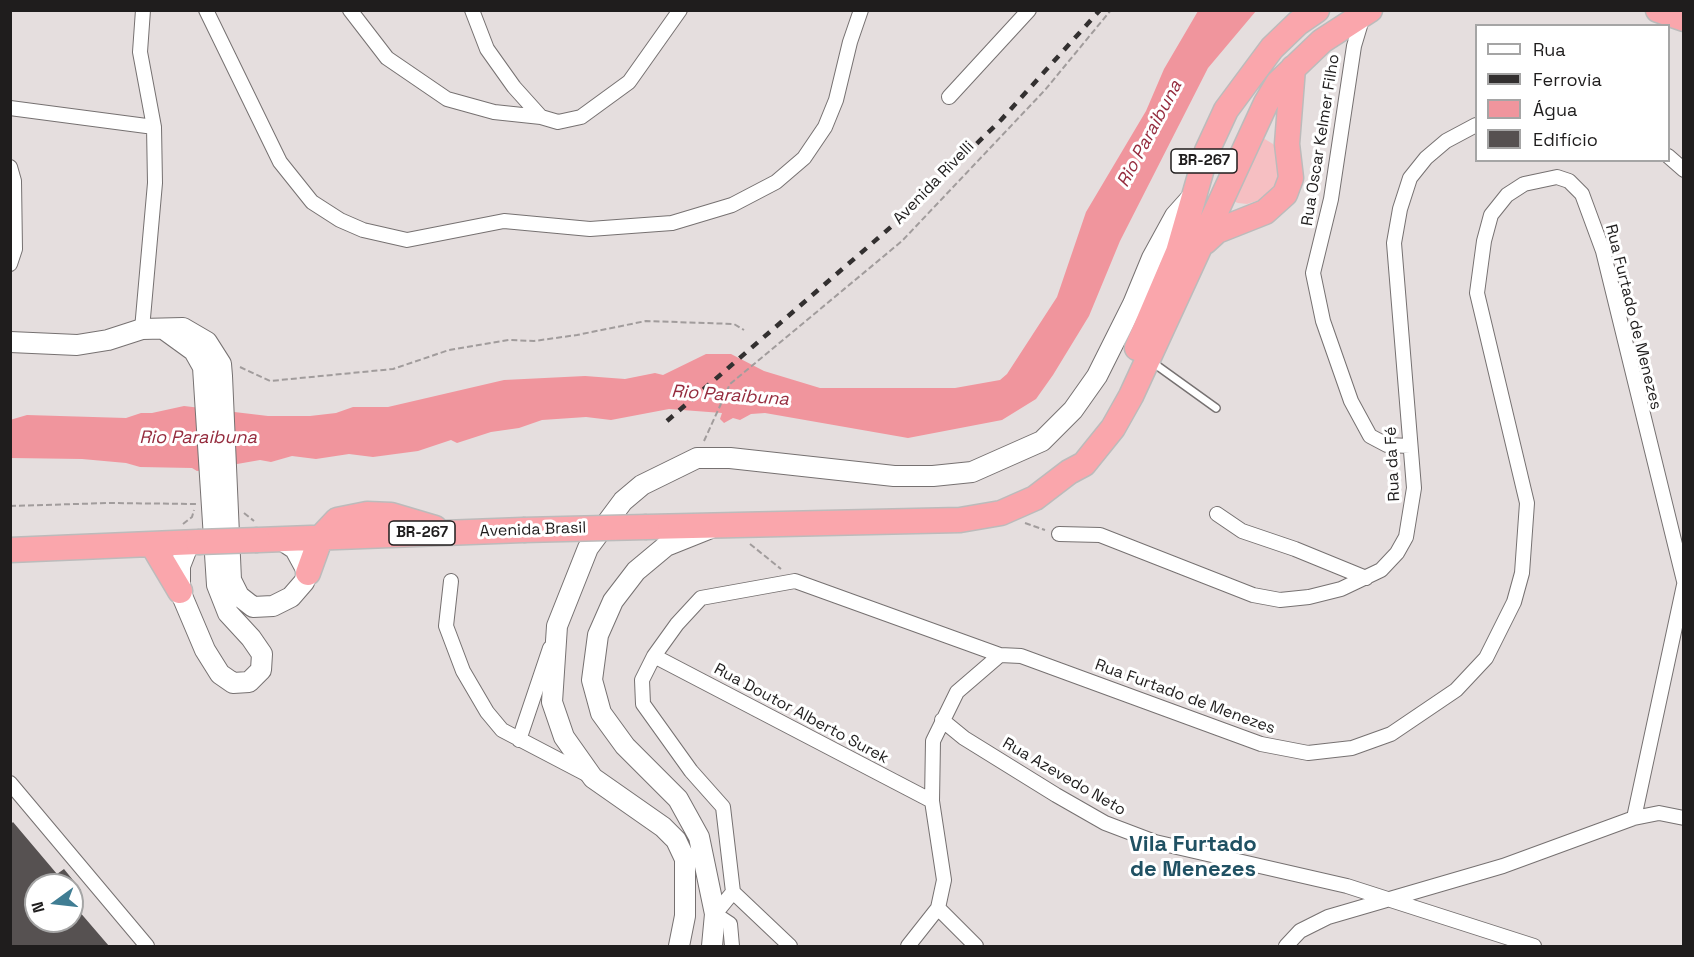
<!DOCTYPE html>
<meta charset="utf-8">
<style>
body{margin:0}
#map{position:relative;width:1694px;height:957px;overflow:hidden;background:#e5dede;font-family:"Space Grotesk",sans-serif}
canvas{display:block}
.frame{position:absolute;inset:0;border:12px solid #1f1d1d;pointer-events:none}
.legend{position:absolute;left:1475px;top:24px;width:195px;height:138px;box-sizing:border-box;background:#fff;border:2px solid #a5a5a5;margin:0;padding:8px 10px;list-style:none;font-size:18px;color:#1f1d1d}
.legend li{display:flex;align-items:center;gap:12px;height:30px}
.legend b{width:30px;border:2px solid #a5a5a5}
.north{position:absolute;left:24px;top:873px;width:60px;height:60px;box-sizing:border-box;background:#fff;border:2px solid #a5a5a5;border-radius:50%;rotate:255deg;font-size:16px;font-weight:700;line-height:24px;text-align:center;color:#1f1d1d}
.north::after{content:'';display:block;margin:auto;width:21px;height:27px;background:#407d93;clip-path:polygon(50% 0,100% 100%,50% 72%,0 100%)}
</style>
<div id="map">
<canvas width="1694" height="957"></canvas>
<div class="frame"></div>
<ul class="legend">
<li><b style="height:8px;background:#fff"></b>Rua</li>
<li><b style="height:8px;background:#333030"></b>Ferrovia</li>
<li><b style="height:16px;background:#f0959d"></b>Água</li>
<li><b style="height:16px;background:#565151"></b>Edifício</li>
</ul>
<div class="north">N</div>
</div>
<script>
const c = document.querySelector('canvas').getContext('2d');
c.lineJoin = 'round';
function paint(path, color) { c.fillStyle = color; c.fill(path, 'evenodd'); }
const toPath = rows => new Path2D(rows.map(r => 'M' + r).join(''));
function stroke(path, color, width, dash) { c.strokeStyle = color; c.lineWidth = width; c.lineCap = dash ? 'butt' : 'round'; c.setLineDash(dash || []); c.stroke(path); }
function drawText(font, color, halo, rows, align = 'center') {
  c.font = font + ' "Space Grotesk",sans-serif'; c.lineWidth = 6; c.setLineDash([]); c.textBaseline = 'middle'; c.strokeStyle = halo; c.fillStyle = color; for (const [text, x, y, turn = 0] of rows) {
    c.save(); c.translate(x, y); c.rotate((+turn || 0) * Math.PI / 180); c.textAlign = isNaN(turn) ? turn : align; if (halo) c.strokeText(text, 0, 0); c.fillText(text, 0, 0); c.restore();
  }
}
paint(toPath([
 [1258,135,1273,144,1278,151,1280,185,1266,198,1247,204,1238,203,1230,200]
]), '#f6bfc2');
paint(toPath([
 [1198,11,1256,11,1208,68,1120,241,1089,316,1053,375,1036,399,1002,420,908,438,765,413,751,414,740,420,733,418,724,423,720,419,722,413,669,409,611,420,586,417,542,420,519,428,491,432,457,443,451,440,418,451,373,457,349,454,316,459,292,456,271,462,260,460,197,471,192,468,140,467,126,463,82,459,11,458,10,420,27,415,126,418,141,413,152,413,184,406,268,416,310,416,336,413,353,407,388,407,504,380,585,376,625,379,655,373,663,375,706,354,731,354,764,371,820,388,955,388,1000,380,1007,374,1057,297,1086,212,1146,111,1164,69]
]), '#f0959d');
paint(toPath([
 [13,822,57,874,64,869,81,890,72,898,72,885,36,885,36,921,72,921,72,903,109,946,10,946,10,825]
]), '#565151');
const lane = toPath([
 [1152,362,1216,408]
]);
const street = toPath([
 [206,10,280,162,312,202,340,220,363,230,407,240,504,221,590,229,672,223,732,205,776,182,804,158,825,127,836,100,850,42,861,10],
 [350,10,387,58,447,99,494,112,541,117,558,122,581,117,629,82,680,10],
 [472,10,487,49,514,87,541,117],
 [1363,16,1354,46,1331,199,1313,273,1323,321,1351,401,1370,436,1387,445,1410,446],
 [949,97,1029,10],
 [10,108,154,127],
 [1668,156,1684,170],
 [10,167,14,181,15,249,10,264],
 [142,329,155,183,154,127,140,52,143,10],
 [1217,514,1242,531,1295,549,1366,578],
 [1059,534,1100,535,1253,595,1280,600,1309,597,1341,589,1381,570,1397,553,1406,537,1414,488,1394,243,1400,209,1410,178,1426,158,1446,141,1476,125],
 [451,581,446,626,463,671,487,712,502,730,588,775],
 [654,656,932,801],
 [942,720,964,738,1056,795,1105,823,1155,842,1347,886,1534,946],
 [519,740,550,648],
 [10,783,147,946],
 [1634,818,1684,585],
 [733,892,723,807,691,771,643,704,642,680,654,656,677,624,701,598,795,581,1000,655,1021,656,1261,744,1308,753,1352,748,1391,734,1456,690,1486,658,1514,602,1522,573,1527,503,1477,293,1484,241,1491,215,1507,195,1524,184,1557,177,1569,181,1582,194,1603,251,1684,581],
 [938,908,976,946],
 [732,946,730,924,715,914,733,892,790,946],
 [908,946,938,908,944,880,932,801,933,741,957,692,1000,655],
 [1286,946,1300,931,1328,917,1503,866,1634,818,1659,813,1684,818]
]);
const secondary = toPath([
 [165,330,194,351,203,367,217,585,228,613,251,638,262,654,261,670,249,682,233,683,220,674,205,650,180,591,180,566,189,543],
 [10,342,77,345,108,340,142,329,183,328,207,342,221,364,222,376,231,580,239,596,253,607,273,606,291,597,304,582,308,573,295,549,280,539],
 [711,528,666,546,636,571,613,601,598,635,592,680,601,713,625,746,678,799,699,837,715,914,712,946],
 [679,946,685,916,685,859,676,840,663,827,593,778,564,737,552,702,557,626,588,548,623,501,642,485,697,458,730,458,894,476,933,476,972,472,1042,441,1073,410,1097,376,1133,304,1152,258,1175,216,1192,197]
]);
const highway = toPath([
 [1658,10,1684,19],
 [1205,242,1217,231,1265,212,1285,194,1291,178,1287,144,1293,68],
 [1137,348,1178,252,1207,151,1226,110,1272,48,1298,23,1317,10],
 [647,527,960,520,1001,513,1035,498,1069,472,1084,464,1113,428,1131,396,1266,103,1278,83,1322,41,1370,10],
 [258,540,523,530],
 [152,544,180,591],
 [10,550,198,542],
 [308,573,321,537,337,520,367,514,391,515,435,528]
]);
stroke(lane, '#767171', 10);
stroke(street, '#767171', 16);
stroke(secondary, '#767171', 22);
stroke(highway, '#bcbbbb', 27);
stroke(toPath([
 [240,367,270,381,393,369,449,350,509,340,534,341,577,335,646,321,734,324,744,330],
 [704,441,730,384,902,241,1045,90,1111,10],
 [10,506,109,503,196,504],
 [244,513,254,521],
 [1025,523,1045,530],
 [183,524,192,517,194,510],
 [750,544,781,569]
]), '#a19c9c', 2, [6, 3]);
stroke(lane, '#fff', 7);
stroke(street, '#fff', 14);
stroke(secondary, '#fff', 20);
stroke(highway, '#faa6ac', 24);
stroke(toPath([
 [667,421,892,226,1001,120,1100,10]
]), '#333030', 4.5, [8, 8]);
const highwayBridge = toPath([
 [523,530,647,527],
 [198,542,258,540]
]);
stroke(highwayBridge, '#bcbbbb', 27, []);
stroke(highwayBridge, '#faa6ac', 24);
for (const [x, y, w] of [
 [1204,161,66],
 [422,533,66]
]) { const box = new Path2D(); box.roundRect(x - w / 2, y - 12, w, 24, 4.5); c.fillStyle = '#fff'; c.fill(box); stroke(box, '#1f1d1d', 1.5); }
drawText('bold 15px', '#1f1d1d', null, [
 ["BR-267",1204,161],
 ["BR-267",422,533]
]);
drawText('16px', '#1f1d1d', '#fff', [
 ["Rua Oscar Kelmer Filho",1321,140,-81],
 ["Avenida Rivelli",934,183,-46],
 ["Rua Furtado de Menezes",1633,317,76],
 ["Rua da Fé",1393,464,-93],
 ["Avenida Brasil",533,530,-2],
 ["Rua Furtado de Menezes",1185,697,20],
 ["Rua Doutor Alberto Surek",801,714,28],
 ["Rua Azevedo Neto",1064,777,30]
]);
drawText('italic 18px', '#952c3e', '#fff', [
 ["Rio Paraibuna",1150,134,-62],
 ["Rio Paraibuna",730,396,4],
 ["Rio Paraibuna",198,438]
]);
drawText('bold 22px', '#205163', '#fff', [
 ["Vila Furtado",1193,845],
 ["de Menezes",1193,870]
]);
</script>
